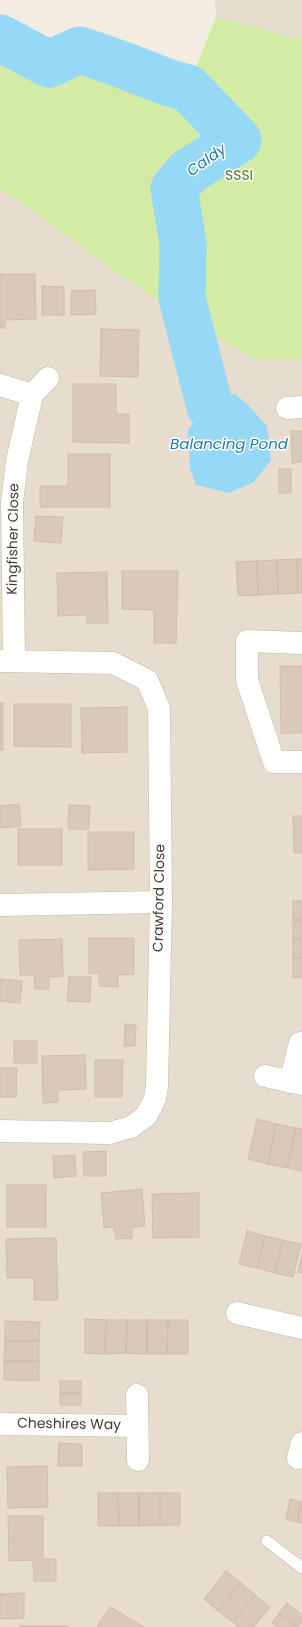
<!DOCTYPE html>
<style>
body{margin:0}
canvas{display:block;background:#f2ece1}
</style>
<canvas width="302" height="1627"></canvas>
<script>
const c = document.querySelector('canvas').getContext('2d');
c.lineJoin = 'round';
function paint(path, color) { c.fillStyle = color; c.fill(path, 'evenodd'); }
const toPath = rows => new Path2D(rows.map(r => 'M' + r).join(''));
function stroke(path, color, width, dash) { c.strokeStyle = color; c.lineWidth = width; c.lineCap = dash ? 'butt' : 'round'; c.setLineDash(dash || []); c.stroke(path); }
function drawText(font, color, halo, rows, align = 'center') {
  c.font = font + ' Poppins,sans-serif'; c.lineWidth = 3; c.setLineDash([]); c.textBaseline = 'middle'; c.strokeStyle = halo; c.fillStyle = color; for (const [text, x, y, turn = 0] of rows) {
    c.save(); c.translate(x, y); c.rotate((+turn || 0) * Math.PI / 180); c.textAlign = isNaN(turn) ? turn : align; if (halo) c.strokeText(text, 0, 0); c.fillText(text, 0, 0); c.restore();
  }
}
paint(toPath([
 [215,0,302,0,302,40,216,17],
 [0,188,173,312,256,359,302,359,302,1627,0,1627]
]), '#e7ddcf');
paint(toPath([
 [216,17,302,40,302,359,256,359,173,312,0,188,0,38,49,64,80,50,123,65,169,83,188,88],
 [175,180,191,303,173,312,174,189]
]), '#d2eba5');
paint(toPath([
 [234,393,248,405,267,426,271,460,254,482,229,493,196,485,190,469,188,429,210,407]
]), '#96d8f6');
stroke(toPath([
 [0,38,49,64,80,50,123,65,169,83,188,88,238,140,188,172,174,189,183,243,182,298,210,407]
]), '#96d8f6', 47);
const building = toPath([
 [0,274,35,274,36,319,5,320,5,328,0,328,0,274],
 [42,286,64,287,64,315,42,315,42,286],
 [95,290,96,314,71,315,71,291,95,290],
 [101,329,139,330,138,377,100,376,101,329],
 [73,384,116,384,116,414,129,414,129,443,73,442,73,384],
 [291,431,302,431,302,462,292,463,291,431],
 [68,454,110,454,110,507,40,507,40,486,68,486,68,454],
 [279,469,291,469,291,493,279,493,279,469],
 [36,516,63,517,61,543,34,541,36,516],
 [297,559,298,593,278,594,277,560,297,559],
 [297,559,302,559,302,593,298,593,297,559],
 [277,560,278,594,258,595,257,561,277,560],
 [257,561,258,595,238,596,236,562,257,561],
 [122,571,178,571,176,643,154,643,154,610,122,609,122,571],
 [107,572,108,623,87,623,86,615,58,616,57,573,107,572],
 [280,666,302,666,302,733,281,733,280,666],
 [0,703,3,703,3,750,0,750,0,703],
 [14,704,71,704,71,747,14,746,14,704],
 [127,707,127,752,82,753,81,708,127,707],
 [19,804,21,826,1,828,0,806,19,804],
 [69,805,90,806,89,829,68,829,69,805],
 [293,816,302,816,302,853,294,853,293,816],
 [18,829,62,829,62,865,18,865,18,829],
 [88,832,134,832,134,869,88,870,88,832],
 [293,901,302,901,302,920,293,920,293,901],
 [293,920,302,920,302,939,293,939,293,920],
 [89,938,134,938,134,974,118,975,118,987,99,986,99,973,89,973,89,938],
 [62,939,63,976,49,977,49,989,35,989,34,975,20,975,19,940,62,939],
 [293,939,302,939,302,958,293,958,293,939],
 [293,958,302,958,302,977,293,978,293,958],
 [69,977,91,977,90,1002,67,1001,69,977],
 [0,979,22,981,20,1003,0,1001,0,979],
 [125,1024,136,1025,135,1046,124,1046,125,1024],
 [14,1041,37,1041,37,1063,14,1063,14,1041],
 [85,1055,86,1089,58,1090,58,1102,43,1103,42,1056,85,1055],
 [95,1060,123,1060,122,1097,95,1097,95,1060],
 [0,1068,17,1068,16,1097,0,1097,0,1068],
 [257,1119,276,1124,268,1164,248,1159,257,1119],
 [276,1124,296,1128,287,1168,268,1164,276,1124],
 [296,1128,302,1129,302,1171,287,1168,296,1128],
 [106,1151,106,1176,84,1176,83,1152,106,1151],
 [75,1155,76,1176,54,1178,53,1156,75,1155],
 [7,1185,46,1185,46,1227,7,1227,7,1185],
 [142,1189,145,1226,132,1227,132,1238,116,1239,114,1227,104,1228,101,1193,142,1189],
 [199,1193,199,1237,153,1238,152,1194,199,1193],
 [247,1231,265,1236,257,1268,239,1264,247,1231],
 [265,1236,283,1240,275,1273,257,1268,265,1236],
 [56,1238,58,1300,34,1300,34,1278,7,1278,6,1239,56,1238],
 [283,1240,301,1244,293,1277,275,1273,283,1240],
 [302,1255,302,1273,298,1272,302,1255],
 [85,1319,106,1320,105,1354,85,1353,85,1319],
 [106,1320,127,1320,126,1353,105,1354,106,1320],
 [127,1320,147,1320,147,1354,126,1353,127,1320],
 [147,1320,168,1320,167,1354,147,1354,147,1320],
 [168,1320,188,1320,188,1354,167,1354,168,1320],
 [5,1321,40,1322,39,1341,5,1341,5,1321],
 [5,1341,39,1341,39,1361,4,1361,5,1341],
 [4,1361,39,1361,39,1381,4,1380,4,1361],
 [60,1381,81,1381,81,1393,60,1393,60,1381],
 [60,1393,81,1393,81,1405,60,1405,60,1393],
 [59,1443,82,1444,82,1466,58,1466,59,1443],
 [47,1466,48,1507,8,1508,7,1467,47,1466],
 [98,1493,118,1493,119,1526,98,1526,98,1493],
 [118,1493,139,1493,139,1526,119,1526,118,1493],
 [139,1493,160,1493,160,1525,139,1526,139,1493],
 [160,1493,180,1493,180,1525,160,1525,160,1493],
 [290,1499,301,1502,297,1522,286,1519,290,1499],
 [301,1502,302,1502,302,1523,297,1522,301,1502],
 [8,1516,43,1516,43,1559,56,1559,56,1581,34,1581,33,1560,9,1561,8,1516],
 [226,1571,241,1583,218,1611,204,1599,226,1571],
 [241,1583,255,1595,233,1622,218,1611,241,1583],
 [24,1593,24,1618,0,1619,0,1594,24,1593],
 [255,1595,270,1607,254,1627,238,1627,233,1622,255,1595],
 [287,1603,302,1615,302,1622,298,1627,279,1613,287,1603],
 [110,1607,144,1627,97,1627,110,1607],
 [279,1613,297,1627,277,1627,272,1623,279,1613],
 [20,1626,69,1626,69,1627,20,1627,20,1626]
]);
paint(building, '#d8c9b9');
stroke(building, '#d0bda8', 1);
const service = toPath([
 [267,1541,302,1568]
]);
const minor = toPath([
 [0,385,32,395,17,461,12,503,14,660],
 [32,395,48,378],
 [287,408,302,407],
 [302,643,247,641,247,680,274,762,302,762],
 [0,661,113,663,147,680,159,708,161,902,157,1086,155,1099,146,1116,131,1127,110,1133,0,1131],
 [0,905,161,902],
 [265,1076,302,1084],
 [290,1082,300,1043],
 [237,1313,302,1328],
 [137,1395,138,1460],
 [0,1424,137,1426],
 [298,1458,302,1443]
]);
stroke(service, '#c1b5a6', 12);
stroke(minor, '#c1b5a6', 23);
stroke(service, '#fff', 11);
stroke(minor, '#fff', 22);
drawText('14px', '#4b7a21', '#fff', [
 ["SSSI",239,176]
]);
drawText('14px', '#443b32', '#fff', [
 ["Kingfisher Close",14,539,-89],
 ["Crawford Close",160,898,-89],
 ["Cheshires Way",69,1425,1]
]);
drawText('italic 15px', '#207ba7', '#fff', [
 ["Caldy",207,161,-35],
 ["Balancing Pond",229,445]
]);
</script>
